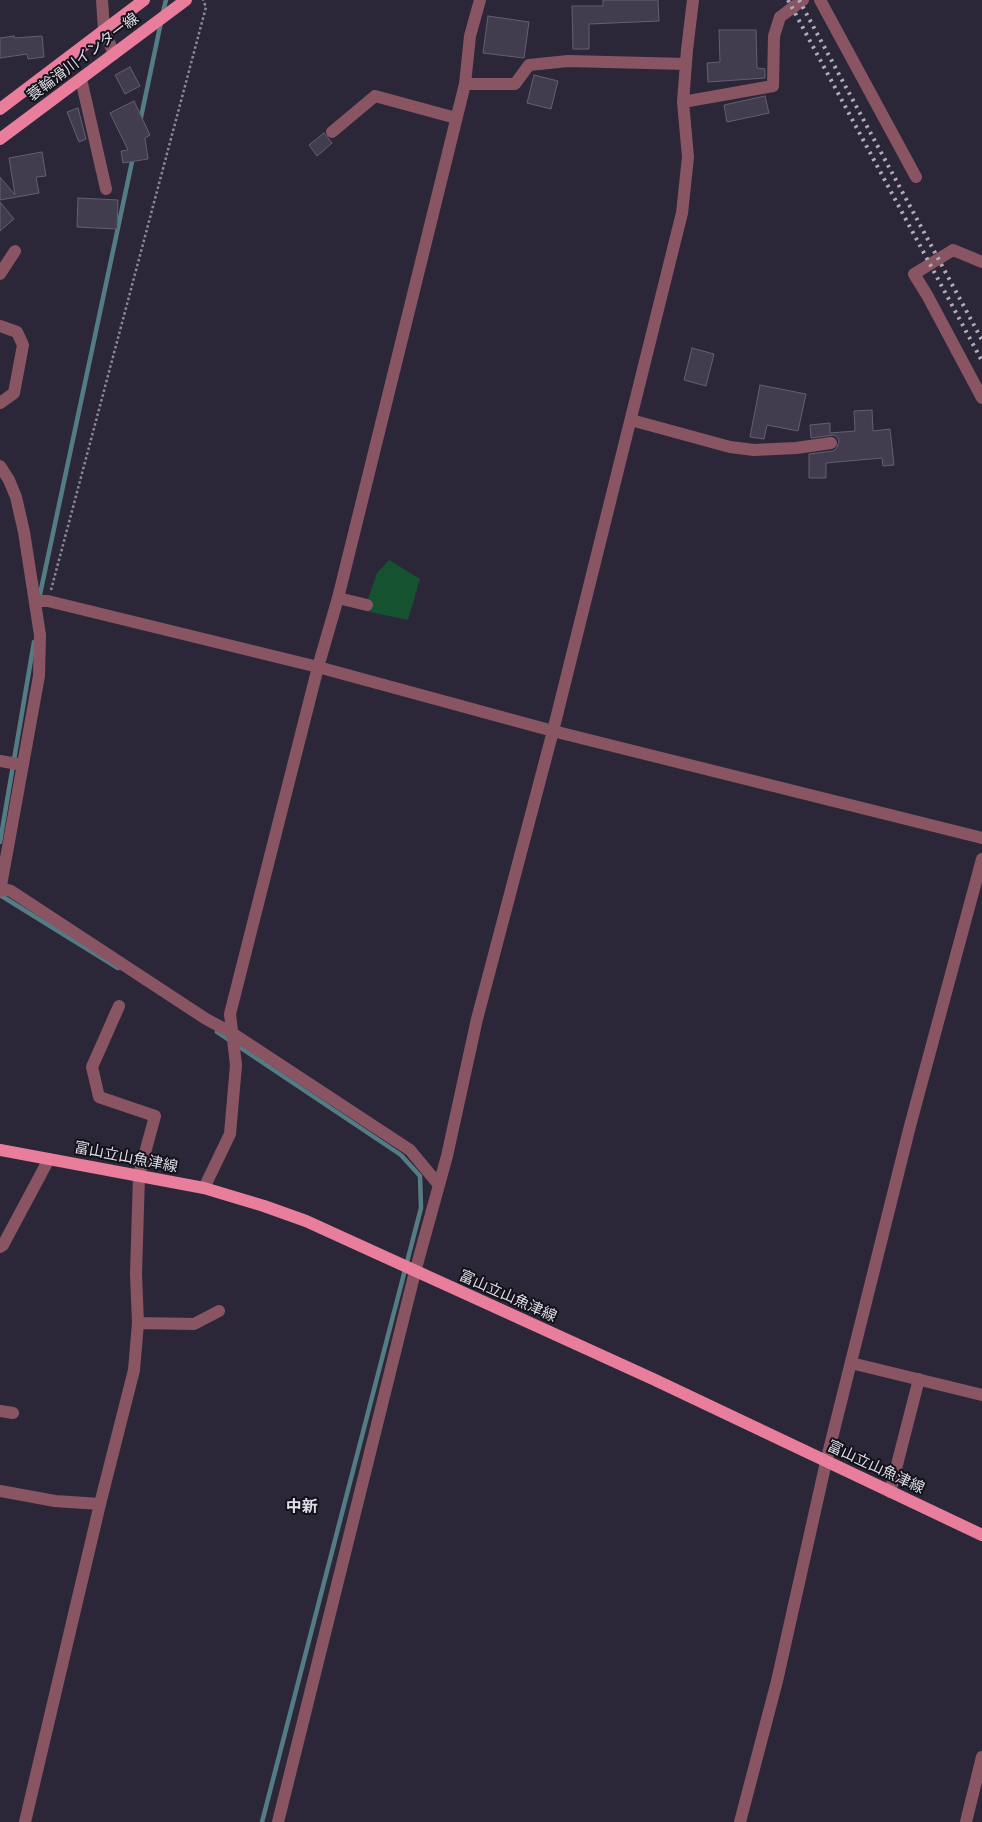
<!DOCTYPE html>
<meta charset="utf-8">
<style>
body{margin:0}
canvas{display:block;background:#2c2738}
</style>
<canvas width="982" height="1822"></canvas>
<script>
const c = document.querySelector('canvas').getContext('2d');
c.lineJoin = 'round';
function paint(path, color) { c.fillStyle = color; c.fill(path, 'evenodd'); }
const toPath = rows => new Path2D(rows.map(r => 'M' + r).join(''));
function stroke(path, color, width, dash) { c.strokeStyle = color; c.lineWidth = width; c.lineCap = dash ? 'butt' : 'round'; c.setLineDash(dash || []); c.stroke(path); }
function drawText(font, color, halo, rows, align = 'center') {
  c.font = font + ' Lato,"Noto Sans JP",sans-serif'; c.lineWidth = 4; c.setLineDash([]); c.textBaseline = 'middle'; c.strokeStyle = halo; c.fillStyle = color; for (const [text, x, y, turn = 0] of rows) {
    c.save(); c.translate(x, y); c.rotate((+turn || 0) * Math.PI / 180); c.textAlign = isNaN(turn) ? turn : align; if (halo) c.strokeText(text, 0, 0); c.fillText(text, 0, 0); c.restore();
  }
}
paint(toPath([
 [389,560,420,579,408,620,366,611,368,599,377,573]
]), '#155230');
stroke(toPath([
 [163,12,166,0],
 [140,122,161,22],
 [39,599,133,157],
 [0,842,34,642],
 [0,895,118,968],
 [217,1032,401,1155,420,1176,421,1208,262,1822]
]), '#547c84', 4.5);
const building = toPath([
 [603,0,658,0,659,21,589,24,589,49,573,49,572,6,603,6,603,0],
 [488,16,529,22,524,58,483,53,488,16],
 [719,30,756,30,757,68,765,69,765,78,708,82,707,63,720,62,719,30],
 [14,36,14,38,42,36,44,57,28,59,27,54,0,58,0,38,14,36],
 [130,67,140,86,125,94,115,75,130,67],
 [534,75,558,81,551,109,527,103,534,75],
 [765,96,769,113,727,122,724,105,765,96],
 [134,101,150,135,145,138,148,159,123,163,121,151,128,150,110,113,134,101],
 [78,108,86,139,79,142,67,112,78,108],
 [324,133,332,143,317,156,309,145,324,133],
 [42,152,46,176,36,177,39,193,0,200,0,177,15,195,9,158,42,152],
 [78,198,118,200,117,229,77,227,78,198],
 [0,202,14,219,0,231,0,202],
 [692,348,714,354,706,386,684,380,692,348],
 [760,385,806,394,798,431,767,425,764,439,750,437,760,385],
 [872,410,873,431,890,429,894,465,883,466,882,458,826,463,826,478,809,478,809,454,833,451,836,449,839,442,838,438,834,435,811,438,810,425,830,423,830,433,855,431,854,411,872,410]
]);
paint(building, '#413c4e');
stroke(building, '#635e71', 1);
stroke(toPath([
 [51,590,206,7,203,0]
]), '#8b8895', 2.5, [2.5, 2.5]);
stroke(toPath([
 [102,0,104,30,114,54],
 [820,0,916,177],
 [81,79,106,189],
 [465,84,515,84,529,65,568,61,686,64],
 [683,102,773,86,774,36,780,17,803,0],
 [332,132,375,96,456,118],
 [982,262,953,250,914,274,927,295,982,398],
 [0,274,15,251],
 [0,326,17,332,23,345,14,393,0,403],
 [631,420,730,447,754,450,796,448,831,443],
 [0,466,9,480,16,497,24,532,40,635,39,676,0,891],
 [338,598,367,605],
 [36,601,48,601,318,667,553,731,982,838],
 [0,761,23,765],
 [1,888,11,891,206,1019,232,1033,410,1150,439,1185],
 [204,1188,230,1134,236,1065,230,1014,318,667,338,598,465,84,470,36,480,0],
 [0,1247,3,1245,49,1159],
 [138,1323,194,1324,219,1311],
 [851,1363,982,1395],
 [0,1411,13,1413],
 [0,1491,55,1501,100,1504],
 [890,1492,919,1379],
 [25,1822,100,1504,134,1370,138,1323,136,1274,139,1175,155,1116,99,1097,92,1067,119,1006],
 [278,1822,415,1272,447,1156,477,1019,553,731,682,213,688,157,683,102,687,50,693,0],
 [740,1822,777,1681,826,1462,910,1126,982,859],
 [966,1822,982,1757]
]), '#8a5563', 12);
stroke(toPath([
 [0,109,144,0],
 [0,139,186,0],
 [0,1150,204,1188,264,1206,306,1221,653,1379,982,1535]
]), '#e87d9c', 12);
stroke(toPath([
 [788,0,982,361],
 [799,0,982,340]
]), '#b0adba', 4, [2.5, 5]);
drawText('15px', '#dfdde8', '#131119', [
 ["蓑輪滑川インター線",83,57,-37],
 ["富山立山魚津線",126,1157,11],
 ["富山立山魚津線",508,1296,24],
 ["富山立山魚津線",876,1467,25]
]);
drawText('bold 16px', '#dfdde8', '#131119', [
 ["中新",302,1507]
]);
</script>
